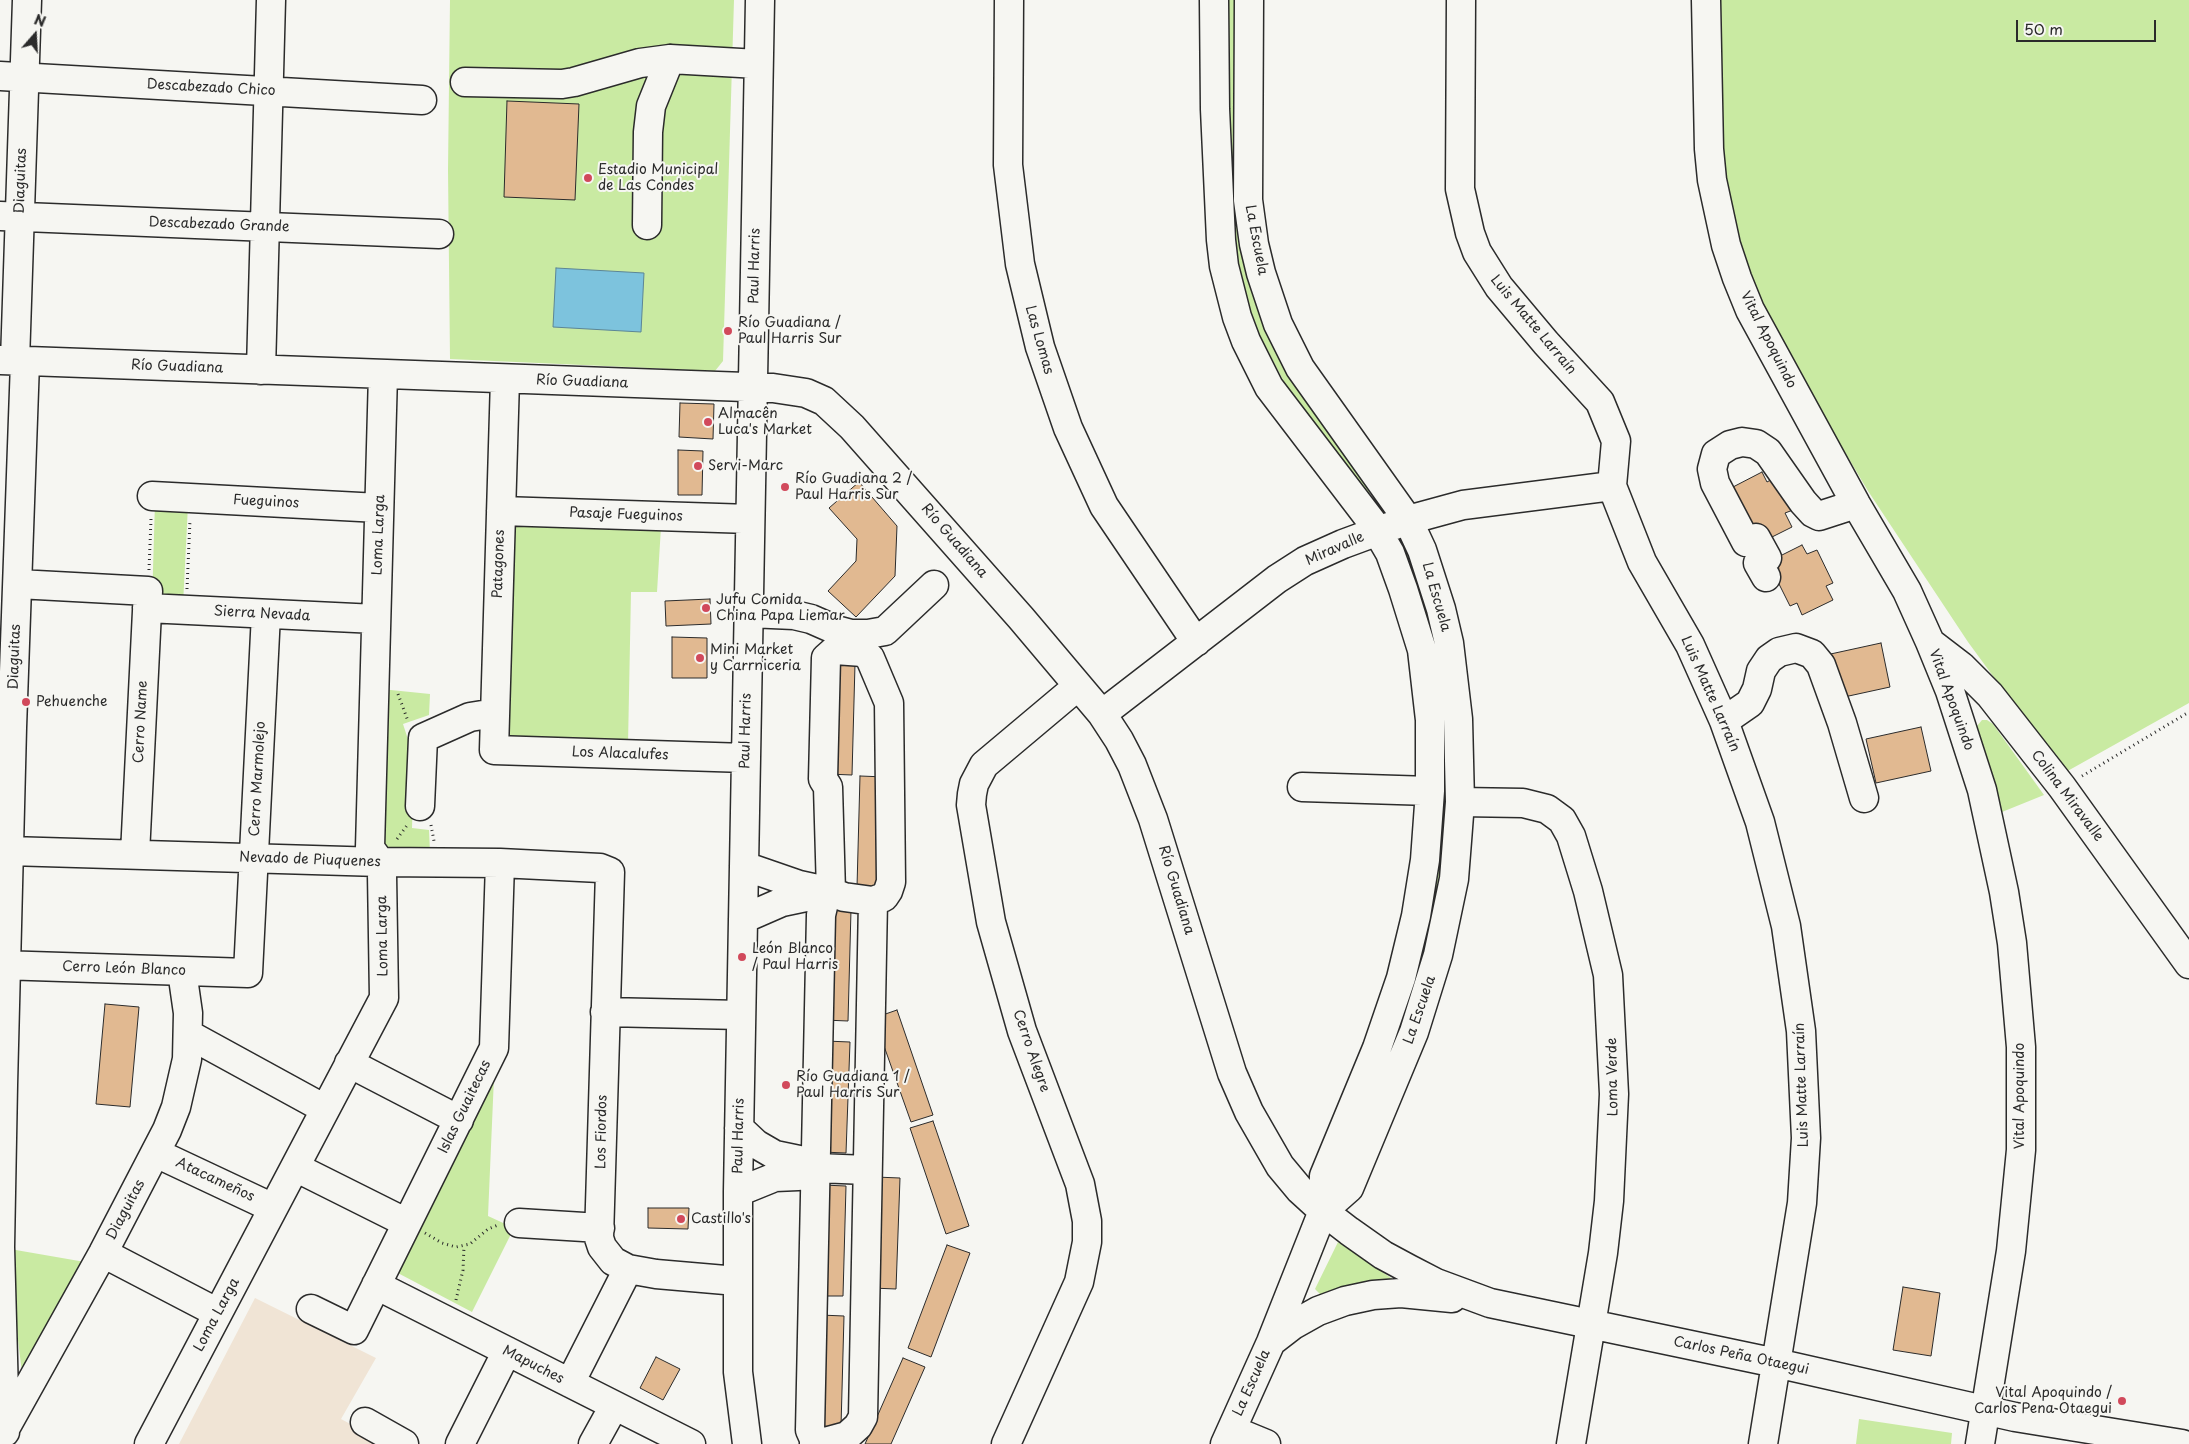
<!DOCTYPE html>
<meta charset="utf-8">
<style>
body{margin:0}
#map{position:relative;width:2189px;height:1444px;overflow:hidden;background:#f6f6f2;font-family:"Playpen Sans",sans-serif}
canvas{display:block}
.north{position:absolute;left:10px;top:10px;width:50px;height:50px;-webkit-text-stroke:4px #f6f6f2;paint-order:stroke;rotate:19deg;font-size:14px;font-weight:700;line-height:20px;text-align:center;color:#2b2b2b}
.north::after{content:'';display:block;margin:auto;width:18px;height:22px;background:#2b2b2b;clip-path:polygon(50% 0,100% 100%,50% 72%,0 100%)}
.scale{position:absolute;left:2016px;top:20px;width:140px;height:22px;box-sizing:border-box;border:2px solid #2b2b2b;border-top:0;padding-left:6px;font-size:15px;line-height:18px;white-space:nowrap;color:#2b2b2b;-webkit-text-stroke:4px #f6f6f2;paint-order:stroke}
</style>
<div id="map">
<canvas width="2189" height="1444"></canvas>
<div class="north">N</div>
<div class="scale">50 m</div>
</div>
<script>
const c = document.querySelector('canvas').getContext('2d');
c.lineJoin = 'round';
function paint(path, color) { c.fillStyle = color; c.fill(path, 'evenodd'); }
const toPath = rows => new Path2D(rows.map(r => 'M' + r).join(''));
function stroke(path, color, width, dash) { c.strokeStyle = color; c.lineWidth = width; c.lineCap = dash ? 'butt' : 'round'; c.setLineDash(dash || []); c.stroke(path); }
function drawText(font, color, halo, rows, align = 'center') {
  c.font = font + ' "Playpen Sans",sans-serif'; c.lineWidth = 4; c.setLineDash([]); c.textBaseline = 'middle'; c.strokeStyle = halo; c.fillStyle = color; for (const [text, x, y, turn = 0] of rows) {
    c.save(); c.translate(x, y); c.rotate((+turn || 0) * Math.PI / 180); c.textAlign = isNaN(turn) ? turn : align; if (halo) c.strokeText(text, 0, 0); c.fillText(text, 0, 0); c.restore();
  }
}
paint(toPath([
 [255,1298,376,1358,341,1419,388,1444,179,1444]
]), '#f0e4d5');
paint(toPath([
 [450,0,734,0,723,361,715,371,450,359,448,170],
 [1225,0,1238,0,1246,251,1374,494,1367,492,1342,463,1292,397,1257,330,1233,263],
 [1720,0,2189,0,2189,703,2064,773,1968,642,1868,491,1758,306,1726,210,1717,117],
 [155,502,188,505,183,605,152,603],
 [514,527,661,527,657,592,631,592,628,744,505,740],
 [1402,551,1406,551,1412,554,1427,582,1447,699,1446,851,1421,981,1352,1159,1343,1156,1435,870],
 [381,689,430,694,429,715,403,724,414,758,412,828,429,830,430,853,376,851],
 [1982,720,1987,720,1993,724,2044,795,2002,812,1977,726],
 [494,1077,488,1216,514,1228,472,1312,394,1271],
 [1338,1242,1397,1282,1322,1296,1315,1289],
 [10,1249,85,1262,22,1373,14,1307],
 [1859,1419,1952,1433,1951,1444,1856,1444]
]), '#c9eaa2');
const water = toPath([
 [556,268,644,273,641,332,553,327,556,268]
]);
paint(water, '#7dc3dd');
stroke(water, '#5c8696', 1);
const building = toPath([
 [507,101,579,104,575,200,504,197,507,101],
 [680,403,714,404,713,439,679,437,680,403],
 [678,450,703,451,702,495,678,495,678,450],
 [1762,472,1767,482,1776,477,1793,510,1785,513,1792,527,1762,542,1733,499,1738,496,1733,487,1762,472],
 [859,482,897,526,895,576,856,617,828,591,856,561,857,539,829,508,859,482],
 [1802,545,1807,554,1817,550,1833,583,1826,586,1833,600,1802,615,1797,603,1790,606,1773,572,1779,569,1774,559,1802,545],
 [710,599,711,624,666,626,665,601,710,599],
 [672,637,707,638,707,678,672,678,672,637],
 [1881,643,1890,687,1835,699,1826,655,1881,643],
 [831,664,855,664,852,775,827,774,831,664],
 [1921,727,1931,771,1876,783,1866,739,1921,727],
 [860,776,885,777,881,888,857,887,860,776],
 [827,910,851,910,848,1021,824,1020,827,910],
 [105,1004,139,1007,130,1107,96,1104,105,1004],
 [897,1010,933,1115,911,1122,874,1018,897,1010],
 [825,1041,850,1042,846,1153,822,1152,825,1041],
 [933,1121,969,1226,946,1234,910,1128,933,1121],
 [875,1177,900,1178,896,1289,872,1288,875,1177],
 [822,1185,846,1186,843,1296,818,1296,822,1185],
 [648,1208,689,1208,688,1229,648,1228,648,1208],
 [947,1245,970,1253,931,1357,908,1348,947,1245],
 [1903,1287,1940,1293,1931,1356,1893,1350,1903,1287],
 [820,1315,844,1316,841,1427,817,1426,820,1315],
 [656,1357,680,1369,663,1400,640,1388,656,1357],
 [903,1358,925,1367,891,1444,865,1444,903,1358]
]);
paint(building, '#e1b991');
stroke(building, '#2b2b2b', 1);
const minor = toPath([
 [1009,0,1008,165,1020,264,1040,347,1068,428,1104,506,1196,642],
 [1214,0,1215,109,1221,240,1224,266,1237,317,1246,341,1269,387,1372,522,1390,553,1403,589,1422,650,1430,720,1430,791,1425,860,1416,916,1401,978,1377,1048,1324,1176,1323,1211,1271,1342,1225,1444],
 [1249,0,1248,200,1254,244,1261,273,1278,324,1300,368,1408,520,1422,550,1441,609,1449,643,1458,719,1460,802,1457,841,1454,879,1438,955,1414,1032,1349,1188,1323,1211],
 [1461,0,1460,189,1470,233,1477,252,1499,287,1546,343,1600,402,1616,441,1612,486,1642,562,1690,645,1724,721,1760,822,1786,926,1801,1031,1806,1138,1802,1203,1763,1444],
 [1706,0,1709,149,1712,180,1726,245,1737,278,1750,310,1856,504,1907,591,1930,642,1950,691,1982,790,2004,892,2012,943,2021,1047,2021,1150,2011,1251,1980,1444],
 [0,76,422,100],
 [465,82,562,84,574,82,640,63,670,59,758,64],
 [0,216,439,234],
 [647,225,648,132,651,106,670,59],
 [0,360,773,388,806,393,824,401,852,427,1021,618,1102,714,1119,740,1132,765,1153,819,1232,1073,1249,1112,1280,1166,1300,1190,1323,1211,1349,1231,1383,1255,1409,1269,1436,1283,1490,1303,1776,1363,2015,1417,2182,1444],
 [15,361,27,0],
 [261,370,271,0],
 [505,379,494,750,746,758],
 [152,496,379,508],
 [501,511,750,519],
 [1766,577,1758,563,1767,558,1756,538,1746,542,1715,483,1712,469,1716,454,1730,445,1742,442,1756,444,1768,452,1803,502,1813,513,1819,516,1856,504],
 [18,584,148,591,135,854],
 [147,608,376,619],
 [749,613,794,615,811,619,836,630,851,634,868,634,885,631,934,585],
 [1931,643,1961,666,1990,695,2062,787,2189,964],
 [1102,714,1277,579,1305,561,1343,544,1408,520,1463,505,1612,486],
 [1724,721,1750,703,1757,689,1761,671,1769,659,1779,652,1796,648,1812,654,1821,665,1842,723,1864,798],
 [1302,787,1430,791],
 [1460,802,1523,803,1547,809,1562,820,1571,836,1588,891,1608,975,1614,1094,1609,1201,1603,1253,1571,1444],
 [420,806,423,738,470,717,495,713],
 [9,851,380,862,500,863,600,868,610,872,599,1238,602,1247,613,1261,628,1269,656,1274,737,1281],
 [744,866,799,885,831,892,844,897,873,901,884,897,888,891,891,882,889,703,870,658,863,652,835,650,826,658,823,779,828,787,831,892,824,902,821,915,810,1430,814,1439,814,1444],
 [743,919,782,902,820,894],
 [0,965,248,973,266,614],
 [605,1012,741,1015],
 [188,1034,325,1109],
 [349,1063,459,1120],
 [739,1128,756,1144,775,1155,799,1160,817,1168,867,1170],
 [156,1153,273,1208],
 [295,1167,407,1223],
 [738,1192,775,1177,798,1176,817,1168],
 [519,1223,600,1228],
 [103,1253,218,1313],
 [376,1285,691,1444],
 [311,1309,354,1330,494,1048,500,863],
 [1271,1342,1293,1325,1318,1311,1345,1301,1373,1295,1401,1293,1452,1298],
 [570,1383,628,1269],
 [365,1422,404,1444],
 [6,1427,103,1253,167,1130,176,1107,187,1059,188,1013,182,971],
 [1232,1430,1266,1444],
 [5,1432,0,1247,3,1085,12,728,25,362],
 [814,1439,825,1442,847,1436,858,1426,863,1417,873,901],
 [149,1444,384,998,382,874,380,862,370,848,383,374],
 [460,1444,507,1351],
 [593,1444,614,1406],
 [747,1444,738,1372,738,1192,760,0],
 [1006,1444,1079,1282,1087,1242,1087,1221,1080,1184,1022,1031,991,922,971,805,972,794,974,784,984,765,1078,686]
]);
stroke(minor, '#2b2b2b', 31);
stroke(toPath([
 [149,570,151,519],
 [187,589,190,520],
 [398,694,408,721],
 [2082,776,2189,712],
 [431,825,434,841],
 [397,839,408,824],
 [425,1233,442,1243,456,1247,470,1244,488,1229,498,1225],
 [456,1300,463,1270,464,1246]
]), '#2b2b2b', 3, [1, 4]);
stroke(minor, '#f6f6f2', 28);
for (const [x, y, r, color] of [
 [588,178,5,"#d1495b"],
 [728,331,5,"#d1495b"],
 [708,422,5,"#d1495b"],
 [698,466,5,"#d1495b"],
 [785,487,5,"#d1495b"],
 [706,608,5,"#d1495b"],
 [700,658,5,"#d1495b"],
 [26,702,5,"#d1495b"],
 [742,957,5,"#d1495b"],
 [786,1085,5,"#d1495b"],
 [681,1219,5,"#d1495b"],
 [2122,1401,5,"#d1495b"]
]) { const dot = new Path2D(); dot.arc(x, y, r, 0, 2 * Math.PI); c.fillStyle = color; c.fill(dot); stroke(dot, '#f6f6f2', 2); }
drawText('14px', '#2b2b2b', '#f6f6f2', [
 ["Descabezado Chico",211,88,3],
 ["Diaguitas",21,181,-88],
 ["Descabezado Grande",219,225,2],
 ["La Escuela",1256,240,79],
 ["Paul Harris",755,266,-89],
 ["Luis Matte Larraín",1533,325,50],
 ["Las Lomas",1039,340,74],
 ["Vital Apoquindo",1768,340,63],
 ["Río Guadiana",177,367,2],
 ["Río Guadiana",582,382,2],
 ["Fueguinos",266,502,3],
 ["Pasaje Fueguinos",626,515,2],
 ["Loma Larga",379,535,-88],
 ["Río Guadiana",954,541,49],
 ["Miravalle",1335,549,-24],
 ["Patagones",499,564,-88],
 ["La Escuela",1436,597,74],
 ["Sierra Nevada",262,614,3],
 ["Diaguitas",15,657,-88],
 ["Luis Matte Larraín",1710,694,66],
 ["Vital Apoquindo",1951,700,70],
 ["Cerro Name",141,722,-87],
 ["Paul Harris",746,731,-89],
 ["Los Alacalufes",620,754,2],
 ["Cerro Marmolejo",258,779,-87],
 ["Colina Miravalle",2067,796,53],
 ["Nevado de Piuquenes",310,860,2],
 ["Río Guadiana",1176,890,73],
 ["Loma Larga",383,936,-91],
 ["Cerro León Blanco",124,969,2],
 ["La Escuela",1420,1010,-71],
 ["Cerro Alegre",1031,1051,71],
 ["Loma Verde",1613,1077,-91],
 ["Luis Matte Larraín",1802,1085,-92],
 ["Vital Apoquindo",2020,1096,-90],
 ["Islas Guaitecas",465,1107,-64],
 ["Los Fiordos",602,1132,-89],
 ["Paul Harris",739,1136,-89],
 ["Atacameños",215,1180,25],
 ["Diaguitas",126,1210,-62],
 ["Loma Larga",217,1315,-62],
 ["Carlos Peña Otaegui",1741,1356,12],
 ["Mapuches",533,1365,27],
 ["La Escuela",1252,1383,-66]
]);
drawText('14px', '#2b2b2b', '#f6f6f2', [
 ["Estadio Municipal",598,170],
 ["de Las Condes",598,186],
 ["Río Guadiana /",738,323],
 ["Paul Harris Sur",738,339],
 ["Almacên",718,414],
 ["Luca's Market",718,430],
 ["Servi-Marc",708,466],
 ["Río Guadiana 2 /",795,479],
 ["Paul Harris Sur",795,495],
 ["Jufu Comida",716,600],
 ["China Papa Liemar",716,616],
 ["Mini Market",710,650],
 ["y Carrniceria",710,666],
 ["Pehuenche",36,702],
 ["León Blanco",752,949],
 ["/ Paul Harris",752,965],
 ["Río Guadiana 1 /",796,1077],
 ["Paul Harris Sur",796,1093],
 ["Castillo's",691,1219],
 ["Vital Apoquindo /",2112,1393,"right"],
 ["Carlos Pena Otaegui",2112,1409,"right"]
], 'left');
</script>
